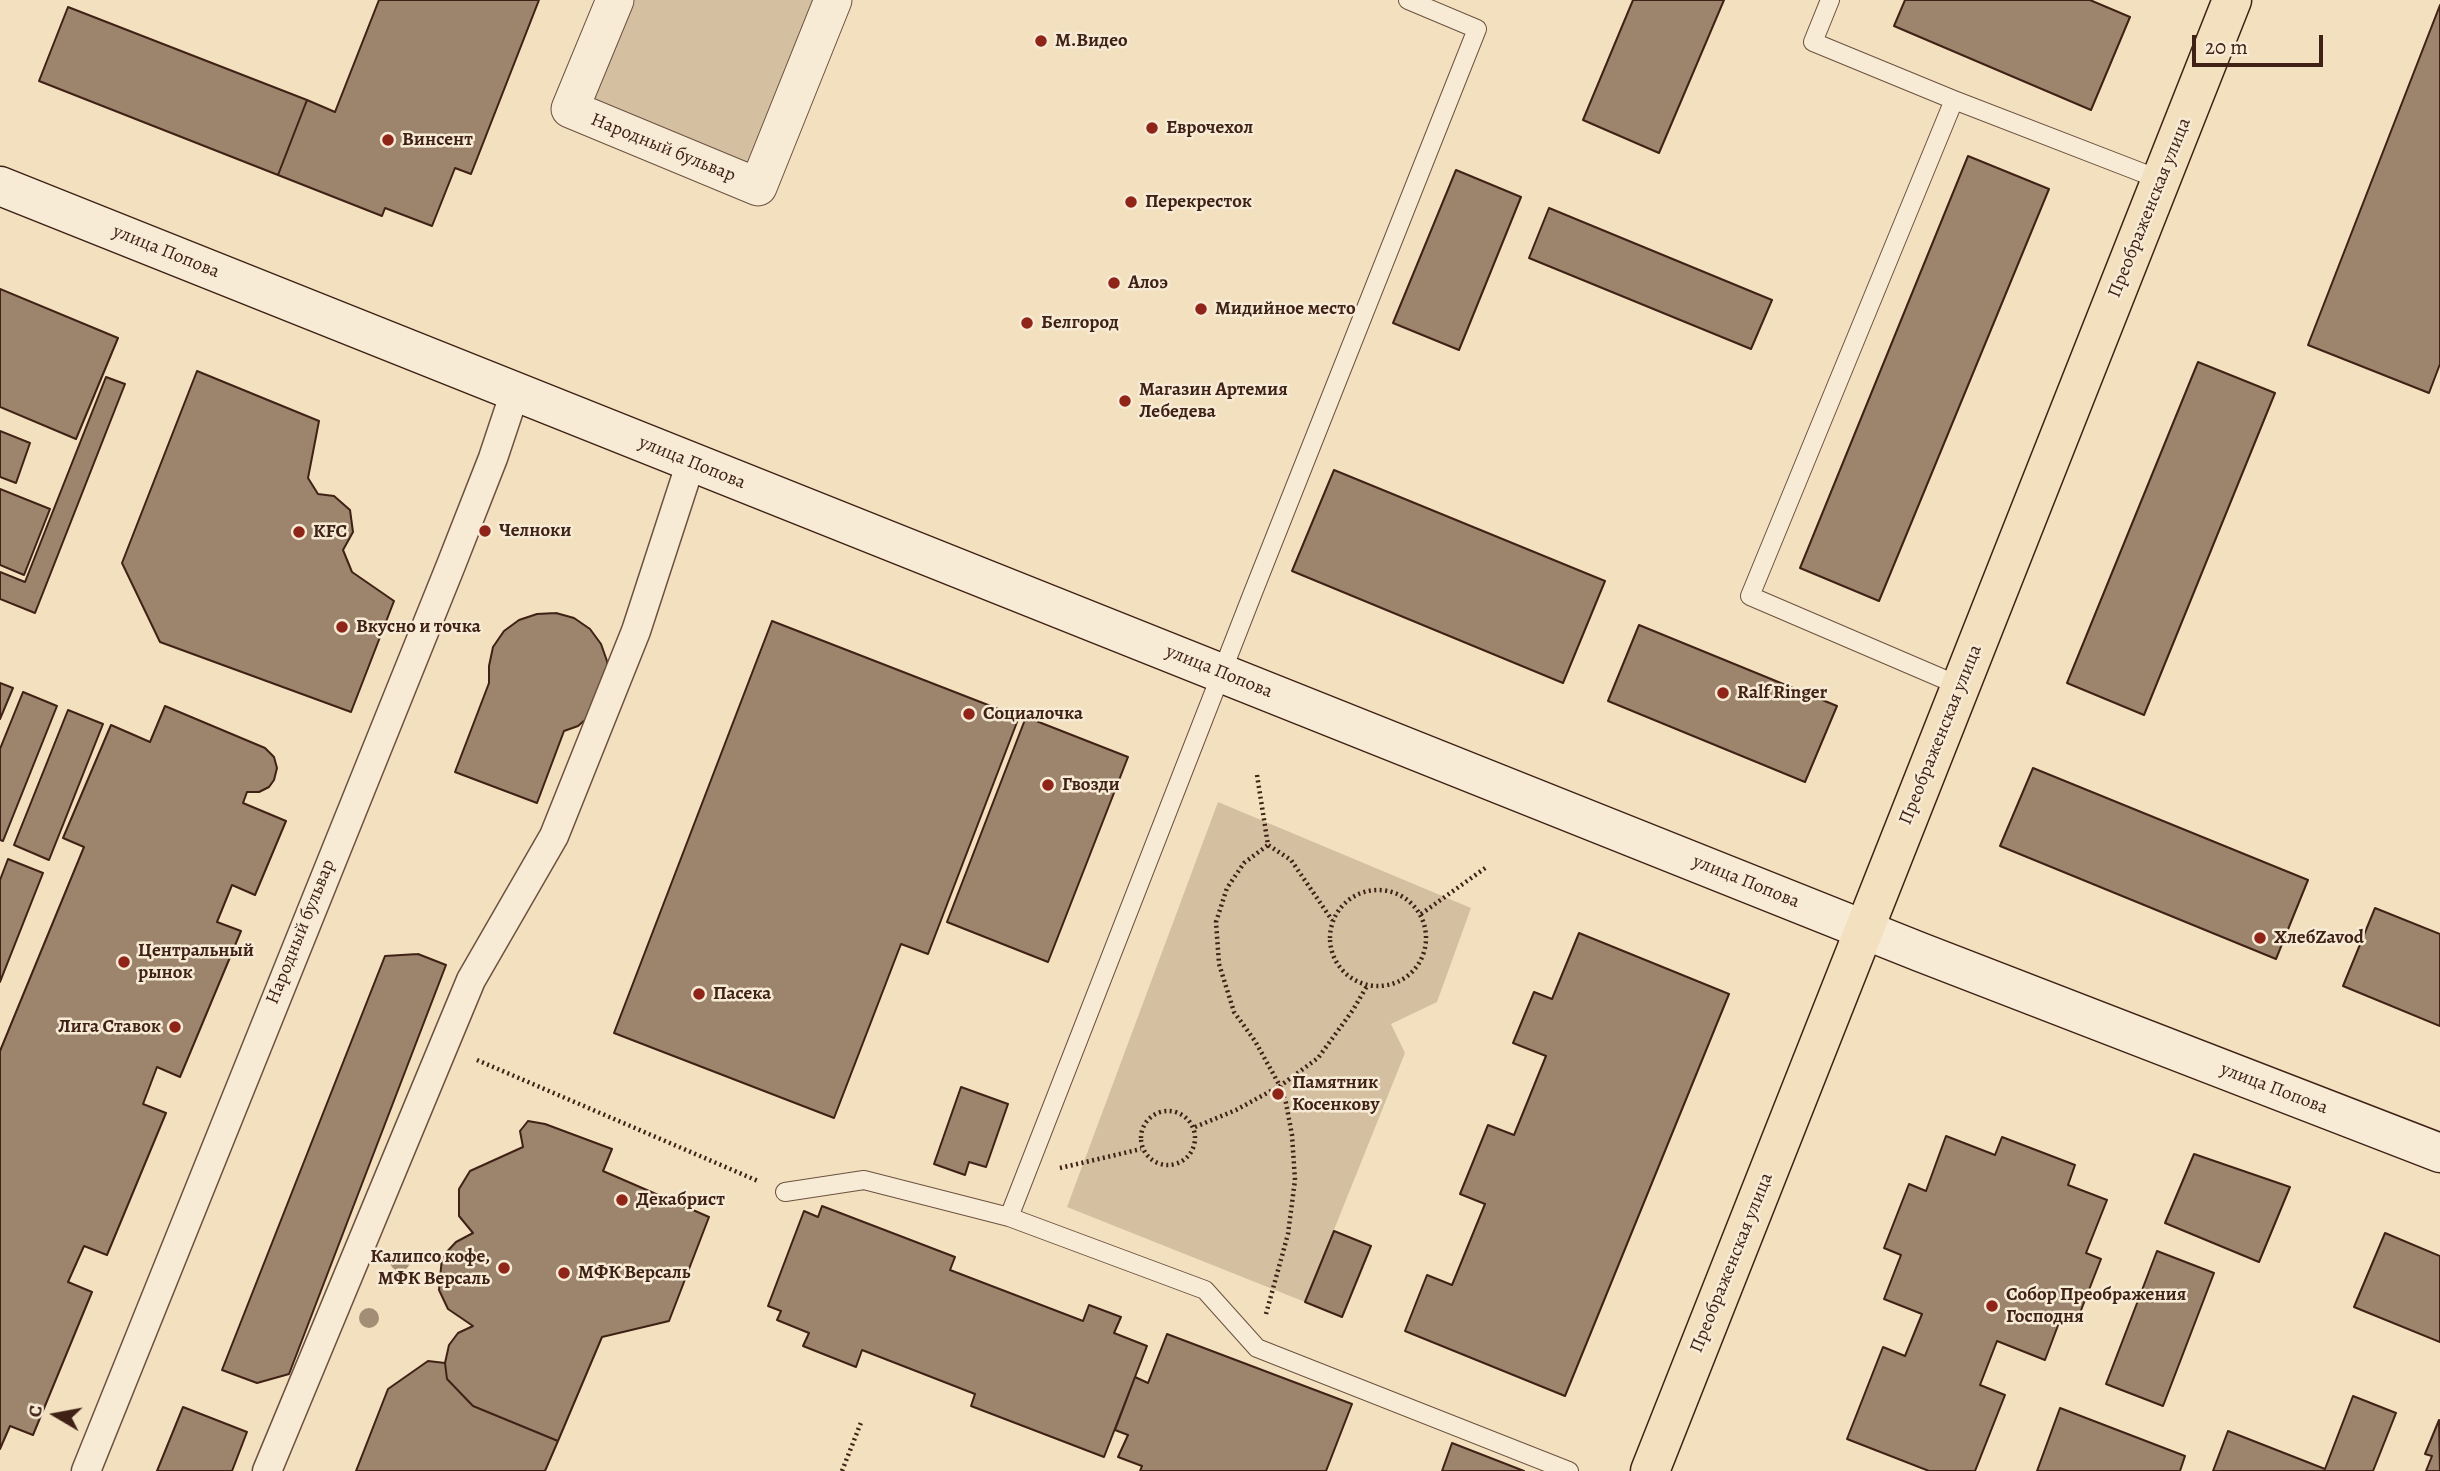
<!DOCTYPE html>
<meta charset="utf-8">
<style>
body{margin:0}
#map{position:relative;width:2440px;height:1471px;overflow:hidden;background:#f2e0be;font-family:Alegreya,serif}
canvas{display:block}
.north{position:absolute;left:21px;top:1380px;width:70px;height:70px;-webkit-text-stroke:5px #f7ebd5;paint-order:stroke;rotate:280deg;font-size:19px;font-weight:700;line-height:28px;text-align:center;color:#3f2116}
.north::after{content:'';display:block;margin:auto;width:24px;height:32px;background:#3f2116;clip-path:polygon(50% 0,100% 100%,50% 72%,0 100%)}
.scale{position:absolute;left:2192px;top:35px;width:131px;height:32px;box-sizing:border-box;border:4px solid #3f2116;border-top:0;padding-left:9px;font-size:21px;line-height:24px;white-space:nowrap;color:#3f2116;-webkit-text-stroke:5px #f7ebd5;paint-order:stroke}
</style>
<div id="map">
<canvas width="2440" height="1471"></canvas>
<div class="north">С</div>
<div class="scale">20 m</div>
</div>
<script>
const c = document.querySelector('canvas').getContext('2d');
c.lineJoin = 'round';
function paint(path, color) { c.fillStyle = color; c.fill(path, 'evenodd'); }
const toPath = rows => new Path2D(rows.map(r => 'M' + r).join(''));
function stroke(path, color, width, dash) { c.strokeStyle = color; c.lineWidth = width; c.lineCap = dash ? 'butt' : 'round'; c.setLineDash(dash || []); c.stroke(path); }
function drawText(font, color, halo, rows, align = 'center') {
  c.font = font + ' Alegreya,serif'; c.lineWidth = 5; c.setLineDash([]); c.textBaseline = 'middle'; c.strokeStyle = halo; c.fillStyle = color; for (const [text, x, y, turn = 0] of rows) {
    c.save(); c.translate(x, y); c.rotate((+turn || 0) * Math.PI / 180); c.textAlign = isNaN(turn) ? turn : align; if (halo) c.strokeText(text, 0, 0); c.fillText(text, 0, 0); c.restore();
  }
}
paint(toPath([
 [617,0,829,0,756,182,573,108],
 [1218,802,1471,908,1437,1002,1391,1024,1405,1053,1305,1302,1067,1207]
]), '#d4c0a1');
const building = toPath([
 [379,0,539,0,471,174,455,168,432,226,385,208,382,216,278,175,307,100,335,112,379,0],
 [1633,0,1724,0,1659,153,1583,120,1633,0],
 [1905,0,2090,0,2130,17,2091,110,1894,26,1905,0],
 [2440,5,2440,364,2429,393,2308,345,2440,5],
 [68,7,307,100,278,175,39,81,68,7],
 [1968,156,2049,189,1879,601,1800,568,1968,156],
 [1456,170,1521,197,1459,350,1393,323,1456,170],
 [1549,208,1772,300,1751,349,1529,258,1549,208],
 [0,289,118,338,76,439,0,407,0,289],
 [2198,362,2275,393,2144,715,2067,683,2198,362],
 [197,371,319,421,308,478,318,494,334,496,350,510,353,532,343,550,352,572,394,601,351,712,160,642,122,563,197,371],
 [106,377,125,384,35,613,0,599,0,572,25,582,106,377],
 [0,431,30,443,16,483,0,477,0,431],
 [1334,470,1605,581,1563,683,1292,571,1334,470],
 [0,489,50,509,24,575,0,565,0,489],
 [556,613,574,618,590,629,601,644,607,661,609,680,592,714,578,726,564,731,537,803,455,772,489,683,489,666,493,647,504,631,519,620,537,614,556,613],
 [772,621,1019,717,928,954,901,944,834,1118,614,1033,772,621],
 [1639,625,1837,706,1805,782,1608,701,1639,625],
 [0,683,13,688,0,719,0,683],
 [23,692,57,706,3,841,0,840,0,749,23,692],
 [165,706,265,748,274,757,277,768,274,780,269,787,259,792,247,792,243,803,286,821,255,895,232,885,217,922,241,931,180,1077,157,1067,143,1104,166,1113,107,1255,84,1246,68,1282,92,1292,33,1435,10,1426,0,1449,0,1051,84,847,63,838,111,725,150,742,165,706],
 [68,710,103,724,49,860,14,845,68,710],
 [1026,717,1128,757,1048,962,947,922,1026,717],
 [2033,768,2308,880,2276,959,2000,846,2033,768],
 [8,859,43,873,0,982,0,880,8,859],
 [2375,908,2440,934,2440,1026,2343,986,2375,908],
 [1579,933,1729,994,1565,1396,1405,1331,1427,1275,1452,1285,1485,1204,1460,1194,1488,1125,1514,1135,1546,1056,1513,1043,1534,992,1552,999,1579,933],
 [418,954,446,965,289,1374,257,1383,222,1370,385,956,418,954],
 [961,1087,1008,1104,986,1167,969,1162,965,1175,934,1164,961,1087],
 [528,1121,545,1124,612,1149,603,1171,709,1217,669,1321,602,1337,558,1441,473,1406,447,1379,445,1363,449,1345,458,1333,473,1326,448,1309,439,1290,442,1257,456,1242,473,1233,459,1216,459,1189,470,1171,523,1147,520,1131,528,1121],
 [1946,1136,1995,1155,2002,1137,2075,1165,2068,1185,2107,1200,2086,1253,2101,1259,2078,1318,2063,1312,2045,1360,1997,1341,1980,1385,2005,1395,1975,1471,1929,1471,1847,1439,1883,1347,1905,1356,1922,1314,1884,1299,1901,1255,1884,1248,1909,1184,1926,1191,1946,1136],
 [2194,1154,2290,1187,2259,1262,2165,1223,2194,1154],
 [822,1206,955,1257,950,1270,1083,1321,1089,1305,1121,1317,1114,1333,1147,1346,1104,1457,971,1406,975,1394,862,1350,856,1367,803,1346,809,1333,777,1320,781,1311,768,1306,804,1211,818,1217,822,1206],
 [1334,1231,1371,1246,1342,1317,1305,1302,1334,1231],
 [2385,1233,2440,1256,2440,1342,2354,1307,2385,1233],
 [2157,1251,2214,1273,2163,1406,2106,1384,2157,1251],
 [1167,1334,1352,1404,1326,1471,1140,1471,1142,1466,1118,1457,1128,1435,1115,1430,1135,1377,1148,1383,1167,1334],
 [428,1361,445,1363,447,1379,473,1406,558,1441,545,1471,356,1471,388,1389,428,1361],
 [2353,1396,2396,1413,2373,1471,2213,1471,2228,1431,2325,1469,2353,1396],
 [183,1407,247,1432,232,1471,157,1471,183,1407],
 [2060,1408,2185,1456,2180,1471,2037,1471,2060,1408],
 [2439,1420,2440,1471,2426,1471,2432,1456,2425,1454,2439,1420],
 [1452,1443,1524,1471,1442,1471,1452,1443]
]);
paint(building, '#9c846d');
stroke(building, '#3f2116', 2);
const service = toPath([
 [1408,0,1477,29,1254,590,1009,1217,1205,1290,1257,1348,1569,1471],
 [1830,0,1813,42,1954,100,2161,180],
 [1954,100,1750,596,1960,686],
 [785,1192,864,1180,1009,1217]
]);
const pedestrian = toPath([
 [86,1471,451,565,493,458,515,392],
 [267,1471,471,980,554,836,636,631,691,462]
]);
const minor = toPath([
 [615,0,570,109,758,187,833,0]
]);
const secondary = toPath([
 [0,186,1920,952,2440,1153]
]);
const primary = toPath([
 [1650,1471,2232,0]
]);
stroke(service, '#6c5140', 20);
stroke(pedestrian, '#6c5140', 31);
stroke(minor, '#6c5140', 39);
stroke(secondary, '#3f2116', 41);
stroke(primary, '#3f2116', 41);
stroke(toPath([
 [1257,775,1268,845,1291,860,1332,920],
 '1330 938a48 48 0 1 1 96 0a48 48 0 1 1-96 0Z',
 [1421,914,1488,866],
 [477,1060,758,1181],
 '1141 1138a27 27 0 1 1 54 0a27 27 0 1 1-54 0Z',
 [1195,1127,1236,1110,1280,1086,1318,1058,1353,1010,1367,986],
 [1060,1168,1141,1149],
 [1266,1314,1288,1234,1295,1180,1292,1135,1286,1103,1280,1086,1255,1041,1234,1012,1219,964,1216,922,1227,888,1244,863,1268,845],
 [842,1471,862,1420]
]), '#3f2116', 4.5, [2, 3.5]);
stroke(service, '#f7ebd5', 18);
stroke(pedestrian, '#f7ebd5', 28);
stroke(minor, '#f7ebd5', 37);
stroke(secondary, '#f7ebd5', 38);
stroke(primary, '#f2e0be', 38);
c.fillStyle = '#a48d75';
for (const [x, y] of [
 [400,1261],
 [369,1318]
]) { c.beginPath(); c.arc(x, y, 10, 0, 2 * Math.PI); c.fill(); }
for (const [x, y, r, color] of [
 [1041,41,7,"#8f2418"],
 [1152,128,7,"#8f2418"],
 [388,140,7,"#8f2418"],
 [1131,202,7,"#8f2418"],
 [1114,283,7,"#8f2418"],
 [1201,309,7,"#8f2418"],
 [1027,323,7,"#8f2418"],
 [1125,401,7,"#8f2418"],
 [485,531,7,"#8f2418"],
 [299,532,7,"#8f2418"],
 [342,627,7,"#8f2418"],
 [1723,693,7,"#8f2418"],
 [969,714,7,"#8f2418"],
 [1048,785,7,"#8f2418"],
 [2260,938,7,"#8f2418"],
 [124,962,7,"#8f2418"],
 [699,994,7,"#8f2418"],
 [175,1027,7,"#8f2418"],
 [1278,1094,7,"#8f2418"],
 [622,1200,7,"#8f2418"],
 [504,1268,7,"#8f2418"],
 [564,1273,7,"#8f2418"],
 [1992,1306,7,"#8f2418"]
]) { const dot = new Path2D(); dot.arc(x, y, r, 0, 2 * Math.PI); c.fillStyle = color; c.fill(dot); stroke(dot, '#f7ebd5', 2.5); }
drawText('bold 19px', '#3f2116', '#f7ebd5', [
 ["М.Видео",1055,41],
 ["Еврочехол",1166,128],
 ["Винсент",402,140],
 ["Перекресток",1145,202],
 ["Алоэ",1128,283],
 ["Мидийное место",1215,309],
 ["Белгород",1041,323],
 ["Магазин Артемия",1139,390],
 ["Лебедева",1139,412],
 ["Челноки",499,531],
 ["KFC",313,532],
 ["Вкусно и точка",356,627],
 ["Ralf Ringer",1737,693],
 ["Социалочка",983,714],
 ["Гвозди",1062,785],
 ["ХлебZavod",2274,938],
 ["Центральный",138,951],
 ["рынок",138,973],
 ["Пасека",713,994],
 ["Лига Ставок",161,1027,"right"],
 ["Памятник",1292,1083],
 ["Косенкову",1292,1105],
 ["Декабрист",636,1200],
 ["Калипсо кофе,",490,1257,"right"],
 ["МФК Версаль",490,1279,"right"],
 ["МФК Версаль",578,1273],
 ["Собор Преображения",2006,1295],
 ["Господня",2006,1317]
], 'left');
drawText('19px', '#3f2116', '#f7ebd5', [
 ["Народный бульвар",663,148,22],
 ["Преображенская улица",2150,208,-68],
 ["улица Попова",166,252,22],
 ["улица Попова",692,463,22],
 ["улица Попова",1219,672,22],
 ["Преображенская улица",1941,735,-68],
 ["улица Попова",1746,882,22],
 ["Народный бульвар",301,932,-68],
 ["улица Попова",2274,1089,21],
 ["Преображенская улица",1732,1263,-68]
]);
</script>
